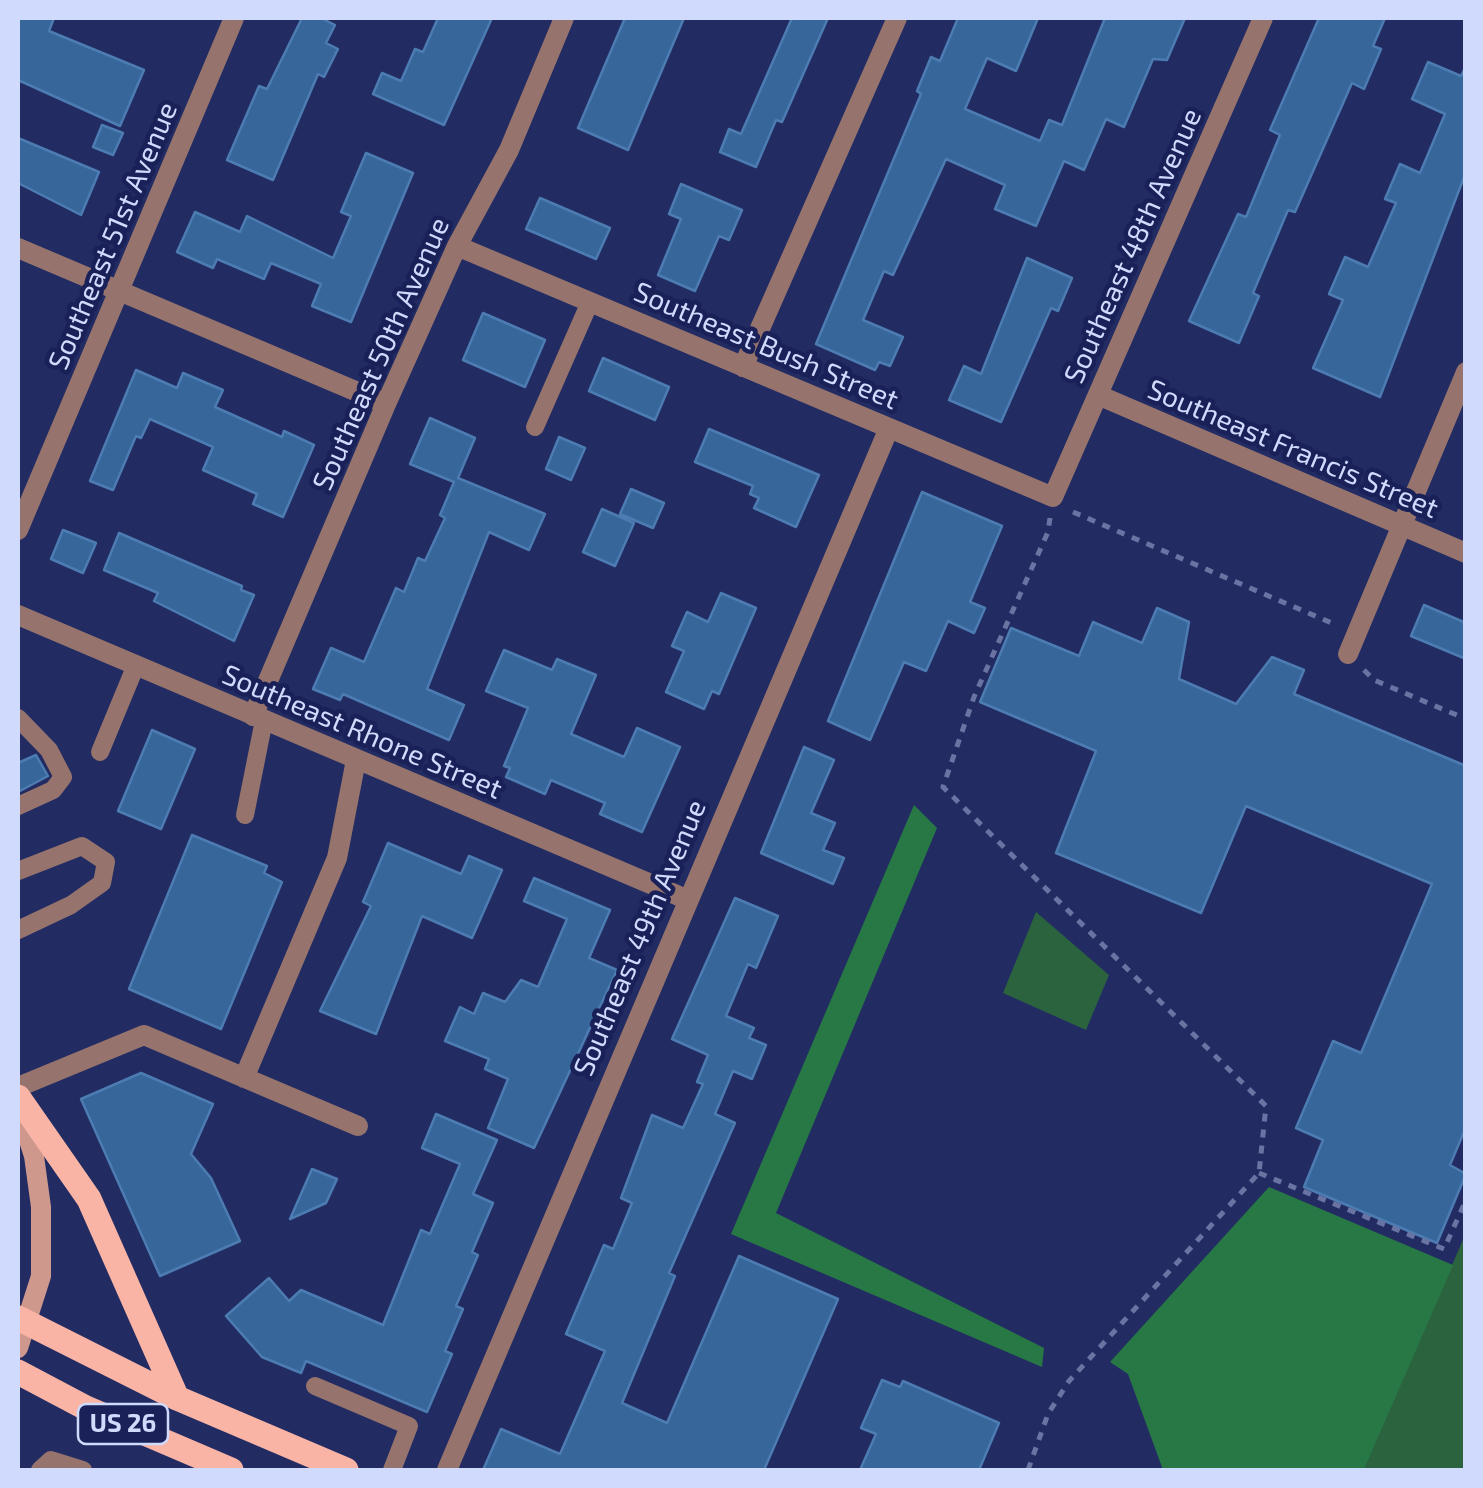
<!DOCTYPE html>
<style>
body{margin:0}
#map{position:relative;width:1483px;height:1488px;overflow:hidden;background:#222c63;font-family:"Exo 2",sans-serif}
canvas{display:block}
.frame{position:absolute;inset:0;border:20px solid #d0dafd;pointer-events:none}
</style>
<div id="map">
<canvas width="1483" height="1488"></canvas>
<div class="frame"></div>
</div>
<script>
const c = document.querySelector('canvas').getContext('2d');
c.lineJoin = 'round';
function paint(path, color) { c.fillStyle = color; c.fill(path, 'evenodd'); }
const toPath = rows => new Path2D(rows.map(r => 'M' + r).join(''));
function stroke(path, color, width, dash) { c.strokeStyle = color; c.lineWidth = width; c.lineCap = dash ? 'butt' : 'round'; c.setLineDash(dash || []); c.stroke(path); }
function drawText(font, color, halo, rows, align = 'center') {
  c.font = font + ' "Exo 2",sans-serif'; c.lineWidth = 9; c.setLineDash([]); c.textBaseline = 'middle'; c.strokeStyle = halo; c.fillStyle = color; for (const [text, x, y, turn = 0] of rows) {
    c.save(); c.translate(x, y); c.rotate((+turn || 0) * Math.PI / 180); c.textAlign = isNaN(turn) ? turn : align; if (halo) c.strokeText(text, 0, 0); c.fillText(text, 0, 0); c.restore();
  }
}
paint(toPath([
 [1036,912,1109,975,1086,1030,1003,993],
 [1465,1235,1465,1470,1364,1470]
]), '#2b633e');
paint(toPath([
 [914,805,937,828,776,1213,1044,1348,1042,1367,731,1234],
 [1269,1187,1453,1265,1364,1470,1163,1470,1128,1374,1110,1362]
]), '#287845');
const building = toPath([
 [18,18,54,18,49,31,144,70,120,126,18,80,18,18],
 [302,18,321,18,335,25,326,43,338,49,324,77,318,74,273,180,227,160,259,86,267,89,302,18],
 [438,18,492,18,444,125,373,94,382,73,401,81,415,49,423,52,438,18],
 [625,18,684,18,628,150,578,128,625,18],
 [792,18,828,18,782,122,776,120,756,167,720,152,729,129,741,134,792,18],
 [958,18,1038,18,1016,71,987,58,965,109,1040,141,1049,120,1062,125,1105,18,1185,18,1167,60,1153,59,1124,127,1106,119,1084,170,1064,161,1036,226,995,209,1005,185,946,159,893,275,884,271,863,320,903,337,890,366,879,362,875,370,816,344,921,94,917,91,931,57,940,61,958,18],
 [1319,18,1385,18,1373,46,1381,49,1364,89,1352,83,1295,212,1288,210,1253,293,1259,296,1239,343,1189,321,1238,214,1246,217,1280,135,1270,130,1319,18],
 [1428,62,1461,76,1466,66,1466,172,1380,397,1313,368,1343,300,1329,294,1345,257,1368,267,1396,203,1385,199,1400,164,1420,173,1445,114,1412,99,1428,62],
 [102,125,123,133,113,155,93,147,102,125],
 [18,138,99,172,81,215,18,183,18,138],
 [366,153,413,173,351,322,312,306,321,284,271,263,264,279,217,259,213,268,177,252,195,212,240,232,247,216,333,258,351,216,341,212,366,153],
 [681,184,742,210,729,240,719,236,695,291,658,275,681,219,669,214,681,184],
 [540,198,610,228,596,259,526,229,540,198],
 [1027,258,1072,278,1058,311,1051,308,1001,422,949,400,964,366,981,374,1027,258],
 [483,313,545,340,525,387,463,360,483,313],
 [603,358,669,387,655,420,589,391,603,358],
 [136,370,177,388,183,373,223,390,215,407,282,437,284,431,314,445,283,517,253,504,257,494,203,470,213,447,150,419,141,438,136,436,113,490,90,481,136,370],
 [430,418,475,438,458,478,545,514,529,550,489,532,427,689,464,705,449,740,343,694,340,700,313,689,331,648,364,662,396,588,404,592,418,558,425,561,445,518,440,515,454,482,410,464,430,418],
 [709,429,819,475,796,527,754,508,759,498,750,494,753,486,695,462,709,429],
 [559,437,585,448,571,480,546,469,559,437],
 [631,489,664,503,653,528,620,514,631,489],
 [922,492,1002,526,970,602,985,608,974,633,948,621,926,671,904,662,870,740,828,721,922,492],
 [602,509,634,523,615,566,583,552,602,509],
 [63,530,96,543,83,573,51,559,63,530],
 [119,533,242,586,241,590,254,595,234,641,154,601,158,593,104,570,119,533],
 [721,593,756,608,719,694,712,691,704,709,666,692,684,651,672,646,687,612,708,622,721,593],
 [1424,605,1466,623,1466,659,1411,636,1424,605],
 [1157,608,1189,622,1179,679,1236,704,1272,657,1304,670,1294,694,1466,766,1466,1127,1450,1165,1466,1174,1437,1243,1304,1187,1323,1140,1296,1128,1333,1041,1361,1053,1432,884,1246,806,1201,913,1056,853,1096,751,980,702,1011,628,1079,656,1093,622,1142,643,1157,608],
 [504,650,552,670,557,659,596,675,571,734,624,757,637,728,680,747,642,832,600,814,605,803,551,780,545,794,506,777,510,768,504,766,528,708,486,691,504,650],
 [152,730,195,749,161,829,118,811,152,730],
 [804,747,834,760,811,813,835,823,823,850,844,858,833,884,761,853,804,747],
 [36,755,48,776,18,792,18,763,36,755],
 [192,835,267,866,264,873,282,882,221,1029,129,989,192,835],
 [388,843,461,874,469,856,502,870,472,938,422,916,376,1034,320,1011,371,906,363,902,388,843],
 [534,878,610,910,589,958,617,970,534,1148,488,1128,508,1079,485,1069,489,1059,445,1041,460,1007,474,1014,483,993,505,1002,521,980,538,987,567,919,524,901,534,878],
 [735,898,778,916,756,968,748,964,726,1016,754,1028,749,1038,766,1045,752,1079,733,1071,715,1114,735,1123,669,1273,675,1276,622,1403,667,1423,739,1256,838,1299,764,1470,483,1470,501,1429,560,1454,605,1351,566,1334,604,1245,613,1249,632,1203,621,1198,652,1115,683,1128,703,1084,697,1082,708,1055,672,1039,735,898],
 [141,1073,213,1104,191,1154,211,1178,240,1241,160,1276,81,1099,141,1073],
 [436,1114,497,1140,473,1194,493,1203,472,1252,478,1255,456,1306,463,1309,445,1351,452,1354,427,1412,306,1361,301,1373,262,1357,226,1316,269,1278,289,1301,301,1290,383,1325,421,1230,430,1234,460,1164,422,1148,436,1114],
 [312,1169,337,1179,326,1203,290,1219,312,1169],
 [882,1380,900,1387,903,1381,999,1423,979,1470,860,1470,876,1434,861,1428,882,1380]
]);
paint(building, '#37669a');
stroke(building, '#4c7cb1', 2.5);
stroke(toPath([
 [1073,512,1334,624],
 [1364,670,1374,680,1466,719],
 [1259,1173,1444,1249,1466,1200],
 [1028,1470,1048,1414,1069,1381,1259,1173,1266,1106,943,787,974,697,1048,532,1050,518]
]), '#6a74a3', 5, [8, 8]);
stroke(toPath([
 [535,427,590,302],
 [18,718,49,750,63,777,53,790,18,806],
 [100,752,136,665],
 [245,815,264,720],
 [18,871,82,846,106,862,102,883,71,905,18,930],
 [315,1386,409,1426,392,1470],
 [40,1470,51,1460,83,1470]
]), '#96746d', 18);
stroke(toPath([
 [457,246,1053,497,1263,18],
 [18,248,386,404],
 [743,367,897,18],
 [1098,395,1466,553],
 [18,530,234,18],
 [18,615,686,899],
 [1348,654,1466,372],
 [253,716,386,404,457,246,509,150,564,18],
 [244,1078,337,858,356,760],
 [18,1087,144,1035,358,1126],
 [447,1470,889,428]
]), '#96746d', 20);
stroke(toPath([
 [18,1106,34,1156,41,1207,41,1276,18,1348]
]), '#ce988d', 20);
stroke(toPath([
 [18,1097,89,1199,177,1398],
 [18,1318,177,1398,346,1470],
 [18,1372,86,1408,231,1470]
]), '#f9b4a6', 25);
for (const [x, y, w] of [
 [123,1424,90]
]) { const box = new Path2D(); box.roundRect(x - w / 2, y - 20, w, 40, 8); c.fillStyle = '#192158'; c.fill(box); stroke(box, '#d0dafd', 2.5); }
drawText('bold 25px', '#d0dafd', null, [
 ["US 26",123,1424]
]);
drawText('28px', '#d0dafd', '#192158', [
 ["Southeast 51st Avenue",113,236,-67],
 ["Southeast 48th Avenue",1133,246,-66],
 ["Southeast Bush Street",766,346,23],
 ["Southeast 50th Avenue",381,354,-66],
 ["Southeast Francis Street",1293,449,23],
 ["Southeast Rhone Street",362,732,23],
 ["Southeast 49th Avenue",640,938,-67]
]);
</script>
